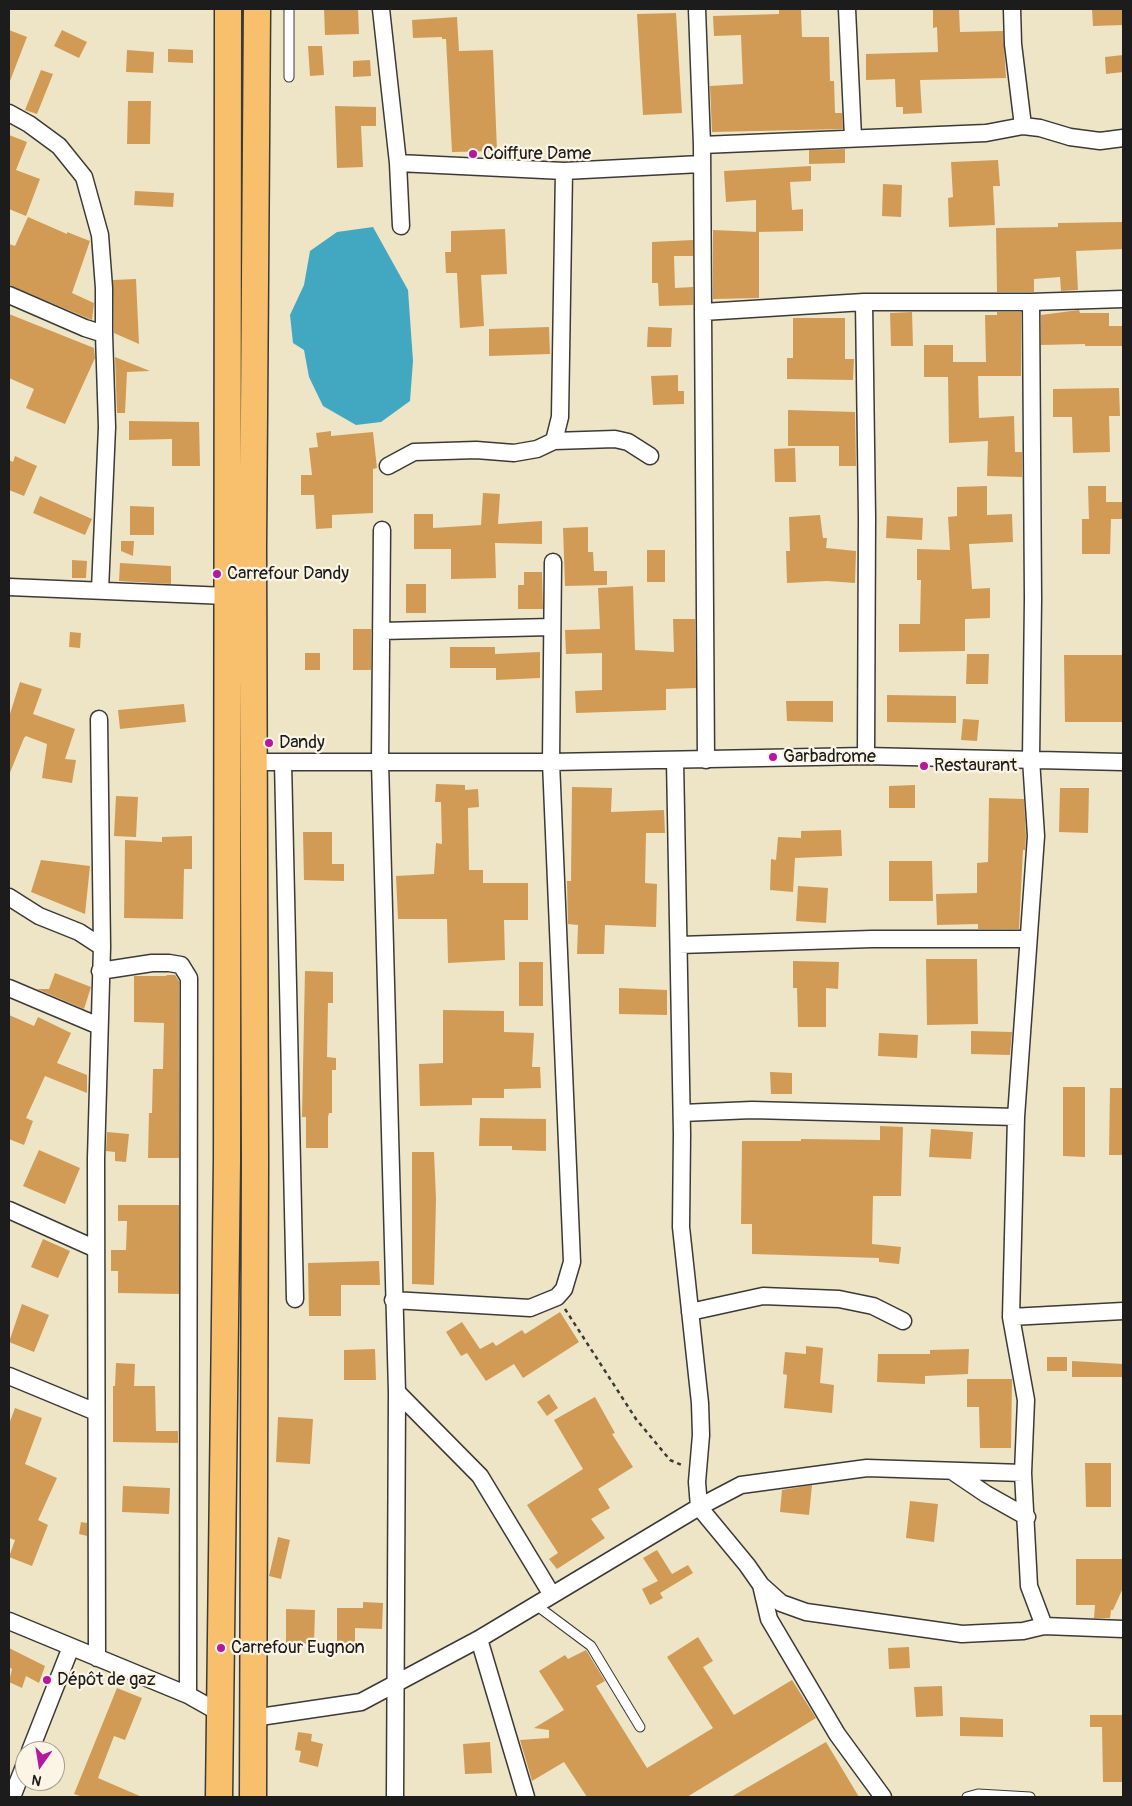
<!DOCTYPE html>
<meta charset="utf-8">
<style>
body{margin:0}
#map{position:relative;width:1132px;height:1806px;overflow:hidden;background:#ede5c6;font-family:Pangolin,sans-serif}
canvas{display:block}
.frame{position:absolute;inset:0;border:10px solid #1c1c1c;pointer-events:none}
.north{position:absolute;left:15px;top:1741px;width:50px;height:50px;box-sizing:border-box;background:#fcf5e5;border:1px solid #a29e95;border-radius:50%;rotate:193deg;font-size:14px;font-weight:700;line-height:20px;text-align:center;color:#1c1c1c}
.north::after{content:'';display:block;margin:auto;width:18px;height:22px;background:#b5179e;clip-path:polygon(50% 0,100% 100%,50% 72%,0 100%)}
</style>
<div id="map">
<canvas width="1132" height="1806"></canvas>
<div class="frame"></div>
<div class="north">N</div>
</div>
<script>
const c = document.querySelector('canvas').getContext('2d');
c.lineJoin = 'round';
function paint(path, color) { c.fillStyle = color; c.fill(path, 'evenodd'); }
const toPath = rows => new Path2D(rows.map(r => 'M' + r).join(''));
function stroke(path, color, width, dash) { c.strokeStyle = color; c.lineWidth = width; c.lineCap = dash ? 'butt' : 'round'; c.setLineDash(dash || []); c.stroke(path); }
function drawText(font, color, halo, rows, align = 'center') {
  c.font = font + ' Pangolin,sans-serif'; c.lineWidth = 4.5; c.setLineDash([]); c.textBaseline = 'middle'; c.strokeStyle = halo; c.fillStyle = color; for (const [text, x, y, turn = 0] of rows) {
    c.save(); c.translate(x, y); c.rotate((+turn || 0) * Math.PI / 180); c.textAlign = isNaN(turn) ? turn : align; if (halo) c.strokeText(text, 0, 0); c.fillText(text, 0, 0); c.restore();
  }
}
paint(toPath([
 [373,227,408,290,413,361,410,401,381,422,356,425,323,406,309,377,304,350,293,343,290,315,304,285,310,251,337,232]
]), '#42a8c2');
paint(toPath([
 [324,9,358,9,359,34,325,35],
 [779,9,801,9,802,37,829,37,830,81,834,81,835,113,842,113,843,129,712,132,710,86,743,84,741,35,714,36,713,16,779,14],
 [933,9,959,9,960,32,1003,31,1006,78,920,80,922,113,903,114,903,107,896,107,895,79,866,80,866,54,938,52,937,27,933,28],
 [1092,9,1123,9,1123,25,1093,26],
 [676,13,682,113,643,115,637,14],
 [457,17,459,51,493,50,497,151,452,152,446,39,442,39,442,37,413,38,412,20],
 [9,30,27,37,10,81,9,81],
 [62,30,87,42,79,58,54,46],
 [308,46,322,46,324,75,310,76],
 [168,49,193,50,193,63,168,62],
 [127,50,154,52,153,73,126,72],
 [1123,55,1123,72,1106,74,1105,57],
 [370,60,371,76,353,77,353,61],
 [41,70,53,74,37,114,25,110],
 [128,101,151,101,150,144,127,144],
 [335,106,376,107,376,126,361,126,363,167,337,168],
 [9,135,27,142,16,170,40,179,26,216,9,209],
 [845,149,845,163,809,164,809,150],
 [998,160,1000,186,993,186,995,225,949,227,948,198,953,197,951,162],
 [811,166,811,181,790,182,792,210,803,209,803,231,756,232,756,200,726,202,724,171],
 [883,184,902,185,901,217,882,216],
 [135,191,174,193,173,207,134,205],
 [28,217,67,234,67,232,90,241,72,293,94,303,92,320,9,285,9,244,15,246],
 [1122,222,1123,249,1076,251,1078,290,1061,291,1060,277,1034,279,1034,292,997,292,996,228,1058,227,1058,223],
 [505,229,507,274,481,275,484,326,460,328,457,273,446,273,445,252,451,252,451,231],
 [713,230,759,232,759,298,713,299],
 [693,240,693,256,674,256,675,288,693,287,693,305,659,306,658,283,652,283,652,242],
 [136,279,139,344,114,333,113,280],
 [1079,310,1080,313,1109,313,1109,326,1123,326,1123,346,1085,346,1085,344,1041,345,1041,315],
 [912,312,913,346,891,346,890,313],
 [997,312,1021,312,1021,376,978,376,979,418,1014,416,1015,452,1022,452,1022,477,987,476,988,441,949,443,948,377,924,377,924,345,953,345,953,362,986,362,985,315,997,315],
 [9,314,94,348,95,358,65,424,26,408,34,389,9,378],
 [793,318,845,318,845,359,854,359,853,380,787,379,787,358,793,358],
 [549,327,550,354,489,356,489,329],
 [648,327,672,328,671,347,647,347],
 [115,357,150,371,127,372,125,413,117,413],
 [678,375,678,391,684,391,684,404,653,405,651,376],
 [1119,388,1120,416,1109,416,1110,452,1073,453,1072,417,1053,417,1053,389],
 [788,410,855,412,856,466,839,466,839,446,788,446],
 [129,421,199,422,200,466,172,466,172,439,129,440],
 [331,431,331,436,373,432,377,468,373,469,373,513,332,515,332,528,316,529,314,495,301,495,301,475,312,475,309,448,318,447,316,433],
 [795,448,796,482,775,482,774,449],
 [15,456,37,466,24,496,9,490,9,460,13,462],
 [987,486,987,515,1012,514,1013,542,969,544,972,589,990,588,990,618,965,619,965,651,899,652,899,624,920,624,921,580,917,580,917,549,950,550,948,517,957,516,957,487],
 [1088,486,1106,486,1106,502,1123,502,1123,519,1111,519,1110,554,1082,554,1082,519,1089,519],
 [483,493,500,494,498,524,542,521,542,544,495,543,496,578,451,579,451,549,414,549,414,514,433,514,433,528,481,525],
 [40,496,92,519,85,535,33,513],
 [130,506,154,507,154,535,130,535],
 [820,515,823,538,827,538,826,548,856,551,855,583,827,581,787,583,786,551,790,551,789,517],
 [887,516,923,518,922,540,886,538],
 [588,527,588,552,593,552,594,571,607,571,607,585,565,586,563,528],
 [121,541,134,541,133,556,121,551],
 [647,550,665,550,665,582,647,582],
 [72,560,87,561,86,578,72,578],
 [120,563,171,566,171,584,119,581],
 [524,572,542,572,543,609,518,609,518,585,524,585],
 [406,584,426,584,426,613,406,613],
 [633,586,635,650,674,652,673,619,695,619,696,688,666,689,666,710,576,713,575,691,602,690,602,653,566,654,565,630,600,629,598,588],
 [353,629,371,629,371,670,353,670],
 [70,632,81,633,80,648,69,647],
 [450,647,495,647,495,654,540,652,540,678,496,680,496,668,450,668],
 [305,653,320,653,320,670,305,670],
 [967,654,989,654,988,684,966,684],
 [1064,655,1123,655,1123,722,1065,722],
 [20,682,42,689,33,714,75,729,65,759,76,760,72,783,42,778,47,744,26,736,24,738,9,775,9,717],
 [887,695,956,696,956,723,887,722],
 [786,701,833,701,833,722,787,721],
 [184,704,186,722,120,729,118,710],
 [963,719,979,720,977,741,961,740],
 [436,784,465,785,465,790,478,789,479,807,468,808,469,870,483,870,483,883,528,883,528,920,504,920,505,960,448,963,447,919,398,919,396,876,434,874,436,843,442,844,441,802,435,802],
 [915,785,915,808,889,808,889,786],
 [572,787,612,788,611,812,664,810,665,833,646,833,645,883,657,884,656,927,605,925,604,954,577,954,578,925,568,924,567,881,571,881],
 [1060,788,1089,788,1088,833,1059,832],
 [116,796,138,797,136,837,114,836],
 [989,798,1024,799,1026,836,1025,850,1023,850,1019,929,978,929,978,924,937,925,936,894,977,893,977,863,988,862],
 [841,830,842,856,795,858,793,892,770,890,771,859,776,860,778,837,801,838,801,831],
 [303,832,332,832,332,864,344,864,344,881,304,880],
 [192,836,192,869,184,869,183,919,124,918,125,840,162,842,162,837],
 [41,860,90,866,85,914,31,892],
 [889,861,932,861,933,901,889,901],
 [798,886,828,888,826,923,796,921],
 [926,959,977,959,978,1024,927,1025],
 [793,961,839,962,838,989,826,988,826,1027,798,1027,797,988,793,988],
 [519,962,543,962,543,1006,519,1006],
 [305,971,333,972,333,1003,328,1003,327,1057,336,1058,336,1070,332,1070,332,1113,329,1113,328,1117,328,1148,306,1148,306,1117,302,1117],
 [55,973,91,987,84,1009,37,989,49,989],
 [167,975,175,975,179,981,179,1158,148,1158,149,1113,152,1113,153,1069,163,1069,164,1023,134,1022,134,976,166,976],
 [619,988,667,990,667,1015,619,1014],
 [443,1010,504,1011,504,1032,534,1033,532,1067,540,1067,541,1088,504,1089,504,1098,472,1098,472,1105,420,1106,419,1064,443,1063],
 [9,1015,34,1026,38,1017,71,1033,57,1063,87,1075,87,1093,45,1076,26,1118,33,1121,24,1145,9,1139],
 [971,1031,1012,1032,1010,1055,971,1054],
 [879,1033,918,1035,917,1058,878,1056],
 [770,1072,792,1073,792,1094,771,1094],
 [1063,1087,1085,1087,1085,1157,1063,1156],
 [1110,1088,1123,1088,1123,1155,1109,1155],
 [480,1118,546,1119,546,1151,512,1150,512,1146,479,1146],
 [880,1126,903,1127,901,1196,873,1196,872,1244,901,1247,899,1264,879,1262,879,1258,752,1254,752,1224,741,1224,742,1141,801,1141,801,1139,880,1140],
 [931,1129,973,1132,971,1159,929,1157],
 [107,1132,129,1134,126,1162,115,1161,115,1152,106,1151],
 [39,1150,80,1168,65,1204,23,1186],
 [412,1152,434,1152,436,1199,434,1285,412,1284],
 [118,1205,179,1205,179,1294,118,1293,118,1271,111,1271,111,1250,126,1250,127,1221,118,1221],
 [43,1239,70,1251,58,1278,31,1267],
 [379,1261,380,1285,341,1285,341,1316,309,1316,308,1263],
 [22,1304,49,1315,34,1352,9,1342],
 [560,1312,579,1342,523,1378,514,1364,486,1381,467,1353,461,1356,446,1332,462,1322,480,1349,493,1342,496,1346,522,1330,525,1334],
 [806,1346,823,1348,820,1383,834,1385,832,1413,784,1408,787,1375,783,1374,785,1352,806,1354],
 [375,1349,376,1380,344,1380,344,1350],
 [969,1349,968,1374,925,1376,925,1384,877,1382,878,1354,930,1354,930,1350],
 [1047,1357,1067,1357,1067,1371,1047,1371],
 [1072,1361,1123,1364,1123,1377,1072,1377],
 [116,1363,135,1364,134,1386,155,1386,156,1431,178,1431,178,1443,113,1442,113,1386,115,1386],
 [967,1379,1012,1379,1011,1448,980,1448,979,1407,967,1407],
 [549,1394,558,1408,547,1416,537,1402],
 [595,1397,615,1433,612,1434,633,1467,598,1489,610,1508,591,1519,605,1538,557,1569,549,1559,558,1553,527,1505,583,1469,554,1420],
 [15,1408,42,1418,25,1464,57,1478,38,1520,48,1525,32,1566,9,1557,15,1540,9,1538,9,1424],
 [278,1417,313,1419,310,1464,276,1462],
 [1085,1463,1111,1463,1111,1507,1086,1507],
 [812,1485,809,1515,780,1512,782,1490],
 [123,1486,170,1488,169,1514,122,1512],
 [910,1501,938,1504,934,1542,906,1538],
 [81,1522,87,1523,87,1536,79,1534],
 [278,1537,290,1540,281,1579,269,1576],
 [657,1550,672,1574,688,1565,693,1573,660,1593,663,1598,650,1605,642,1589,658,1581,643,1558],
 [1076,1559,1123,1559,1123,1588,1113,1610,1111,1610,1110,1618,1094,1618,1095,1605,1076,1605],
 [363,1602,383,1603,382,1629,355,1628,355,1651,337,1651,337,1608,363,1608],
 [286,1609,315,1610,314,1644,286,1643],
 [698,1637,713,1661,703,1667,734,1715,792,1680,816,1718,687,1797,587,1797,564,1762,532,1781,520,1740,549,1738,549,1730,534,1728,564,1710,539,1671,565,1655,568,1659,586,1650,605,1681,596,1686,647,1768,713,1728,667,1657],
 [909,1647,910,1668,889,1669,888,1648],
 [9,1648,45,1666,39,1683,26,1676,22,1688,9,1682,12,1669,9,1667],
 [942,1686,943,1716,916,1717,914,1687],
 [117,1688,142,1698,125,1740,114,1736,98,1778,142,1797,83,1797,74,1794],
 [1090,1715,1123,1715,1123,1782,1103,1782,1102,1727,1090,1727],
 [960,1717,1003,1719,1003,1737,960,1736],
 [298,1732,312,1734,311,1741,323,1744,318,1767,299,1762,301,1751,295,1750],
 [490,1742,492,1773,465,1774,463,1744],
 [826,1742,859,1797,731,1797]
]), '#d19b56');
const service = toPath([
 [289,9,289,77],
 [536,1605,591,1646,640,1727],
 [967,1797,978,1794,1030,1797]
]);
const minor = toPath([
 [381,9,398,163,401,226],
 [697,9,702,145,703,312],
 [847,9,853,137],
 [1012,9,1013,44,1023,126],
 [9,113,29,124,59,146,84,177,100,235,104,288,104,334],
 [702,145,986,133,1023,126,1040,128,1070,137,1100,141,1123,138],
 [398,163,564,171,701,164],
 [9,295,85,328,104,334,107,427,100,590],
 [864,302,867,517,866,756],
 [554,441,615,439,628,442,650,456],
 [388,466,414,452,476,450,514,453,537,449,554,441,560,417,564,171],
 [382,530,380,762,397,1392,395,1797],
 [9,587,227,596],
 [381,631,552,627],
 [675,760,682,1134,681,1227,700,1403,701,1435,697,1482,699,1507,741,1485,867,1468,1023,1473,1029,1586,1044,1626],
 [706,760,703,312,864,302,1031,302,1123,299],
 [253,762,551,762,866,756,1123,762],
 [283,762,295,1299],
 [9,897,39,916,79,932,102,947],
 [679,945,872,939,1027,939],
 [100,971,152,963,169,963,181,965,189,978,188,1695],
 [9,988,99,1026],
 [682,1113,752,1110,1016,1117],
 [9,1210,96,1249],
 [393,1300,530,1308,557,1297,564,1289,572,1262,551,762,553,562],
 [690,1312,763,1296,839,1299,873,1306,903,1321],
 [1011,1317,1123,1311],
 [9,1376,96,1412],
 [397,1392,480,1476,552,1595],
 [952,1471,986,1494,1027,1517],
 [1023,1473,1026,1400,1011,1317,1016,1117,1036,836,1031,759,1033,599,1031,302],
 [761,1585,769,1619,837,1734,883,1797],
 [9,1621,188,1695,220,1713],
 [479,1639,526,1797],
 [97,1658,96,1158,102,947,99,719],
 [253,1718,361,1702,479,1639,699,1507,747,1565,761,1585,781,1603,806,1612,962,1634,1023,1631,1044,1626,1123,1629],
 [30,1751,71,1647],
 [12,1797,25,1764]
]);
const primary = toPath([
 [219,1797,227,1161,228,9],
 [253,1797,255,1163,253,548,257,9]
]);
stroke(service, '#3b3a36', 11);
stroke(minor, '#3b3a36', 19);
stroke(primary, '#3b3a36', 29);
stroke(toPath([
 [565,1309,636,1419,670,1460,684,1466]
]), '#3b3a36', 2.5, [4, 4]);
stroke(service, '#fff', 9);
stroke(minor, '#fff', 16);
stroke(primary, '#f8bf6c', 26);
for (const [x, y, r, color] of [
 [473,154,5,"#b5179e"],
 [217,574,5,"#b5179e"],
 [269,743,5,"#b5179e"],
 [773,757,5,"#b5179e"],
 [924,766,5,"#b5179e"],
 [221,1648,5,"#b5179e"],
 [47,1680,5,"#b5179e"]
]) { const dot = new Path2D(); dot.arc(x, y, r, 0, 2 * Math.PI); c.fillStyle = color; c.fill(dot); stroke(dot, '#fcf5e5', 2); }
drawText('18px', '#1c1c1c', '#fcf5e5', [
 ["Coiffure Dame",483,154],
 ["Carrefour Dandy",227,574],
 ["Dandy",279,743],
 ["Garbadrome",783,757],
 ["Restaurant",934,766],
 ["Carrefour Eugnon",231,1648],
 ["Dépôt de gaz",57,1680]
], 'left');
</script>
